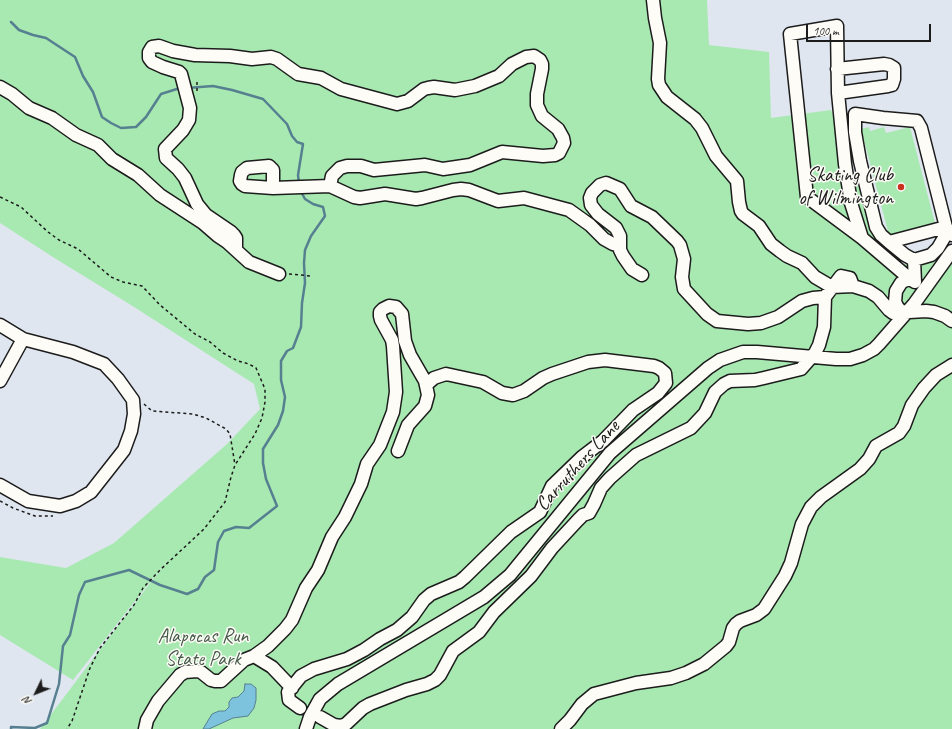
<!DOCTYPE html>
<style>
body{margin:0}
#map{position:relative;width:952px;height:729px;overflow:hidden;background:#e0e6f0;font-family:Caveat,sans-serif}
canvas{display:block}
.north{position:absolute;left:16px;top:673px;width:40px;height:40px;-webkit-text-stroke:3px #fdfcf7;paint-order:stroke;rotate:227deg;font-size:11px;font-weight:700;line-height:16px;text-align:center;color:#1c1c1c}
.north::after{content:'';display:block;margin:auto;width:14px;height:18px;background:#1c1c1c;clip-path:polygon(50% 0,100% 100%,50% 72%,0 100%)}
.scale{position:absolute;left:806px;top:24px;width:125px;height:18px;box-sizing:border-box;border:2px solid #1c1c1c;border-top:0;padding-left:5px;font-size:12px;line-height:14px;white-space:nowrap;color:#1c1c1c;-webkit-text-stroke:3px #fdfcf7;paint-order:stroke}
</style>
<div id="map">
<canvas width="952" height="729"></canvas>
<div class="north">N</div>
<div class="scale">100 m</div>
</div>
<script>
const c = document.querySelector('canvas').getContext('2d');
c.lineJoin = 'round';
function paint(path, color) { c.fillStyle = color; c.fill(path, 'evenodd'); }
const toPath = rows => new Path2D(rows.map(r => 'M' + r).join(''));
function stroke(path, color, width, dash) { c.strokeStyle = color; c.lineWidth = width; c.lineCap = dash ? 'butt' : 'round'; c.setLineDash(dash || []); c.stroke(path); }
function drawText(font, color, halo, rows, align = 'center') {
  c.font = font + ' Caveat,sans-serif'; c.lineWidth = 3; c.setLineDash([]); c.textBaseline = 'middle'; c.strokeStyle = halo; c.fillStyle = color; for (const [text, x, y, turn = 0] of rows) {
    c.save(); c.translate(x, y); c.rotate((+turn || 0) * Math.PI / 180); c.textAlign = isNaN(turn) ? turn : align; if (halo) c.strokeText(text, 0, 0); c.fillText(text, 0, 0); c.restore();
  }
}
paint(toPath([
 [0,0,707,0,709,45,769,52,771,118,831,110,883,255,886,267,952,257,952,729,40,729,172,554,73,680,0,635,0,557,66,568,114,543,227,444,260,409,254,384,131,305,56,259,0,223],
 [869,127,870,131,884,127,886,133,910,127,936,227,890,239,861,129]
]), '#a8e9b2');
const water = toPath([
 [245,684,251,684,256,688,256,700,254,708,248,716,233,718,209,729,203,729,212,714,219,711,225,711,229,707,229,702,232,698,238,697,244,691,245,684]
]);
paint(water, '#7dc3de');
stroke(water, '#568090', 1);
stroke(toPath([
 [11,22,19,30,33,35,46,38,75,57,83,76,93,92,102,117,111,123,121,128,136,127,146,117,161,94,180,88],
 [187,88,213,86,232,90,263,99,287,124,292,136,297,142,303,144,298,175,299,183],
 [11,729,11,727,35,728,47,723,59,684,63,646,70,635,79,595,85,582,129,570,160,585,187,594,198,589,205,577,214,570,218,542,224,531,236,527,249,528,277,506,266,479,263,463,263,449,278,425,283,411,285,397,281,380,281,361,287,351,293,348,301,327,302,303,305,283,304,263,305,250,311,236,325,216,323,207,313,204,305,199,300,190]
]), '#568090', 2.5);
const minor = toPath([
 [653,0,655,18,660,43,658,79,659,85,667,97,695,119,702,128,716,156,737,181,739,202,741,211,743,214,759,226,771,244,780,251,787,256,802,263,815,277,832,287,853,286,869,291,878,297,889,310,893,313,926,311,934,312,945,316,952,321],
 [837,69,884,64,889,65,894,68,894,79,892,85,888,86,838,93],
 [0,87,12,94,29,108,52,118,76,135,98,145,112,159,138,175,160,195,203,223,218,236,227,242,249,262,279,274],
 [273,188,273,170,269,166,247,168,242,172,241,175,240,181,242,184,245,186,273,188,330,186,354,197,360,198,385,194,416,199,422,198,453,190,461,189,469,190,498,201,524,198,569,210,590,225,604,239,613,244,620,246],
 [862,238,807,197,790,34,837,26,838,93,845,164,851,203,862,238,910,279],
 [889,242,946,227],
 [236,250,236,238,234,235,231,232,206,215,197,204,185,178,178,169,166,158,165,149,183,130,189,120,190,108,181,74,179,72,163,67,152,62,149,58,149,52,152,47,159,46,173,51,195,55,230,56,252,59,271,57,277,59,298,74,321,78,341,89,397,104,408,101,424,89,428,88,434,87,455,90,475,86,499,76,512,64,526,57,534,56,540,60,542,64,542,69,537,94,537,105,542,116,558,129,563,138,564,143,559,153,555,155,543,156,502,152,470,165,443,169,425,165,374,170,361,166,347,166,340,168,332,176,330,186],
 [914,260,931,255,938,248,948,231],
 [642,275,632,269,623,256,620,250,620,236,616,228,598,214,591,205,590,198,592,193,600,185,606,183,620,189,631,206,652,217,677,241,680,245,684,259,682,277,684,289,707,314,717,321,748,324,761,323,778,317,802,301,813,298,825,297],
 [915,282,914,260,905,255,889,242,881,235,876,227,860,161,855,132,855,114,883,118,917,121,921,128,946,227,952,235],
 [906,313,900,310,897,306,895,302,896,291,901,283,904,281,910,279,915,282],
 [0,325,23,339,73,352,104,364,118,379,133,400,134,414,131,431,124,450,91,492,76,501,60,506,28,501,0,485],
 [0,381,23,339],
 [254,656,272,667,292,688],
 [300,708,289,700,288,692,301,676,314,669,347,659,364,650,380,639,397,630,412,617,424,600,431,594,459,582,465,577,511,532,540,512,552,486,582,457,603,441,633,410,658,393,666,383,665,373,659,368,654,366,605,360,588,362,552,374,543,378,524,391,513,395,502,393,483,382,446,374,434,378,426,385],
 [320,717,334,725,341,726,346,724,363,708,370,704,406,690,427,684,435,680,440,675,453,651,479,632,494,612,531,576,552,548,578,520,583,515,589,513,594,504,601,488,610,478,636,455,691,428,705,413,715,392,724,384,730,381,755,380,764,378,801,369,815,353,819,345,824,327,825,297,841,276,850,278,853,286],
 [145,729,147,720,158,701,180,675,185,672,197,671,201,672,211,680,215,681,221,681,244,660,254,656,268,646,285,629,292,620,306,588,318,570,332,537,345,517,361,484,367,464,380,445,393,412,396,392,393,346,392,340,381,320,380,316,380,312,383,309,389,306,396,307,402,314,405,341,410,355,425,381,428,395,425,406,408,425,398,451],
 [306,729,310,717,320,699,338,684,484,597,510,575,610,453,708,368,720,360,743,352,757,352,836,359,850,359,863,355,874,349,879,344,914,304,952,251],
 [561,729,570,720,582,704,594,694,636,683,671,678,686,673,704,664,726,646,729,642,733,628,736,624,740,621,756,615,764,609,785,576,791,563,802,524,811,507,821,497,860,469,869,459,876,446,899,433,904,426,912,405,924,388,936,375,952,365]
]);
stroke(minor, '#1c1c1c', 15);
stroke(toPath([
 [197,91,197,82],
 [0,197,21,207,48,232,59,240,78,249,111,277,123,282,142,286,160,305,195,334,210,342,223,353,238,361,249,364,256,368,265,389,265,402,262,418,255,434,235,465,231,477,225,502,204,529,160,570,143,588,134,605,100,648,90,668,72,721,67,729],
 [289,274,311,276],
 [144,404,152,411,193,414,206,418,226,429,230,434,235,465],
 [0,501,13,508,35,516,53,516]
]), '#1c1c1c', 1.5, [3, 3]);
stroke(minor, '#fdfcf7', 12);
for (const [x, y, r, color] of [
 [901,187,4,"#c8321e"]
]) { const dot = new Path2D(); dot.arc(x, y, r, 0, 2 * Math.PI); c.fillStyle = color; c.fill(dot); stroke(dot, '#fdfcf7', 1.5); }
drawText('20px', '#1c1c1c', '#fdfcf7', [
 ["Skating Club",893,176],
 ["of Wilmington",893,199]
], 'right');
drawText('20px', '#1c1c1c', '#fdfcf7', [
 ["Carruthers Lane",578,466,-48]
]);
drawText('20px', '#465a49', '#fdfcf7', [
 ["Alapocas Run",203,637],
 ["State Park",203,660]
]);
</script>
